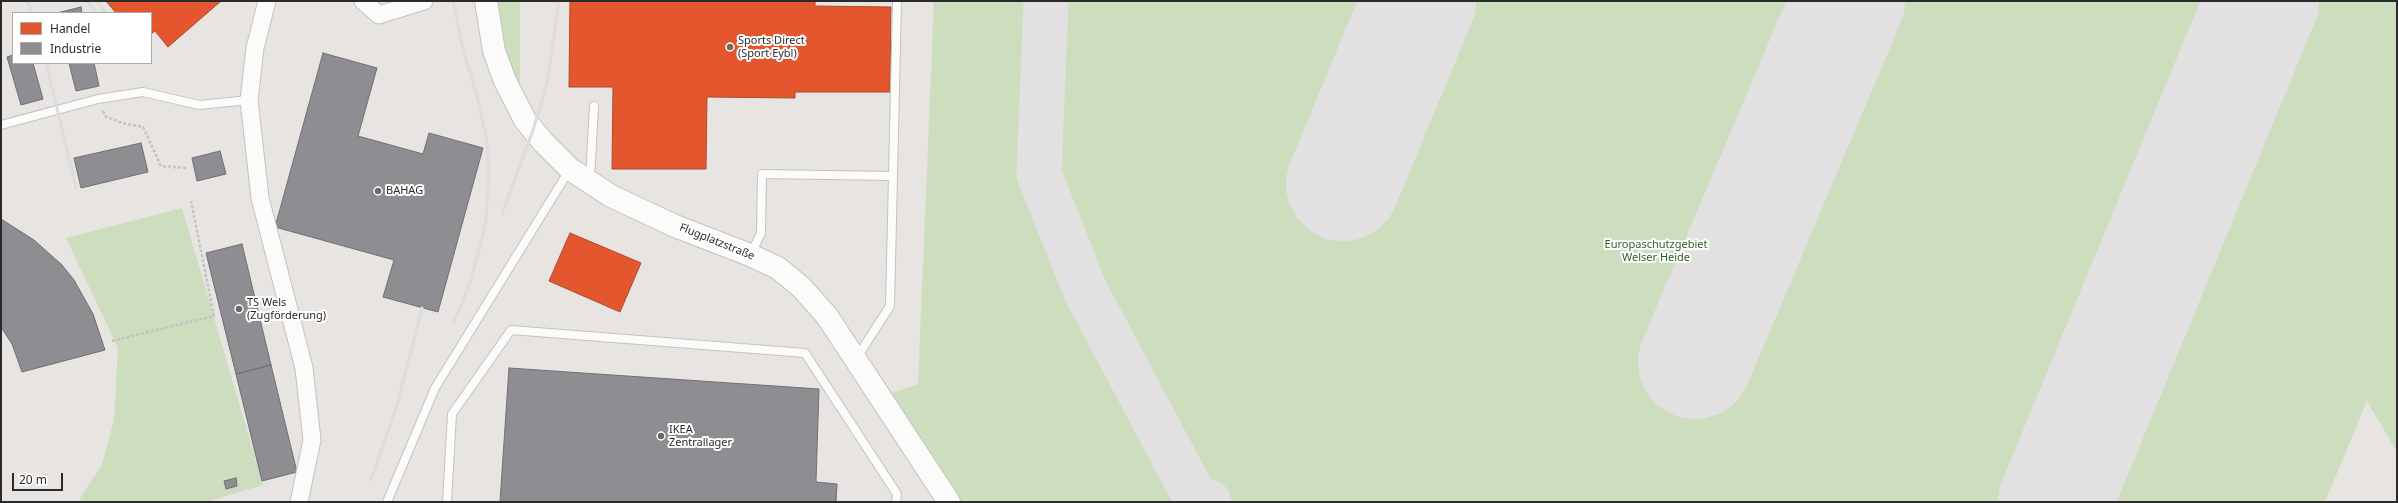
<!DOCTYPE html>
<meta charset="utf-8">
<style>
body{margin:0}
#map{position:relative;width:2398px;height:503px;overflow:hidden;background:#e7e4e1;font-family:"Noto Sans",sans-serif}
canvas{display:block}
.frame{position:absolute;inset:0;border:2px solid #2a2a2a;pointer-events:none}
.legend{position:absolute;left:12px;top:12px;width:140px;height:52px;box-sizing:border-box;background:#fff;border:1px solid #aaa;margin:0;padding:5px 7px;list-style:none;font-size:12px;color:#2a2a2a}
.legend li{display:flex;align-items:center;gap:8px;height:20px}
.legend b{width:20px;border:1px solid #aaa}
.scale{position:absolute;left:12px;top:473px;width:51px;height:18px;box-sizing:border-box;border:2px solid #2a2a2a;border-top:0;padding-left:5px;font-size:12px;line-height:14px;white-space:nowrap;color:#2a2a2a;-webkit-text-stroke:3px #fff;paint-order:stroke}
</style>
<div id="map">
<canvas width="2398" height="503"></canvas>
<div class="frame"></div>
<ul class="legend">
<li><b style="height:11px;background:#e4572e"></b>Handel</li>
<li><b style="height:11px;background:#8d8d92"></b>Industrie</li>
</ul>
<div class="scale">20 m</div>
</div>
<script>
const c = document.querySelector('canvas').getContext('2d');
c.lineJoin = 'round';
function paint(path, color) { c.fillStyle = color; c.fill(path, 'evenodd'); }
const toPath = rows => new Path2D(rows.map(r => 'M' + r).join(''));
function stroke(path, color, width, dash) { c.strokeStyle = color; c.lineWidth = width; c.lineCap = dash ? 'butt' : 'round'; c.setLineDash(dash || []); c.stroke(path); }
function drawText(font, color, halo, rows, align = 'center') {
  c.font = font + ' "Noto Sans",sans-serif'; c.lineWidth = 4; c.setLineDash([]); c.textBaseline = 'middle'; c.strokeStyle = halo; c.fillStyle = color; for (const [text, x, y, turn = 0] of rows) {
    c.save(); c.translate(x, y); c.rotate((+turn || 0) * Math.PI / 180); c.textAlign = isNaN(turn) ? turn : align; if (halo) c.strokeText(text, 0, 0); c.fillText(text, 0, 0); c.restore();
  }
}
paint(toPath([
 [496,1,520,1,520,88,506,51],
 [934,1,2397,1,2397,452,2367,401,2325,502,960,502,887,395,918,384],
 [182,208,263,485,206,502,78,502,102,464,114,420,118,348,66,238]
]), '#ccdebe');
const shops = toPath([
 [106,1,221,1,168,47,155,31,151,34,151,13,116,13,106,1],
 [570,1,815,1,815,6,891,7,890,92,795,92,795,98,707,97,706,169,612,169,613,87,569,87,570,1],
 [570,233,641,263,620,312,549,281,570,233]
]);
paint(shops, '#e4572e');
stroke(shops, '#ac4a2d', 1);
const industry = toPath([
 [81,7,82,13,57,13,81,7],
 [323,53,377,68,358,136,423,154,429,133,483,148,438,312,383,297,394,260,275,227,323,53],
 [13,55,13,63,33,63,43,99,21,105,7,57,13,55],
 [69,63,94,63,99,86,76,91,69,63],
 [141,143,148,172,81,188,74,158,141,143],
 [220,151,226,174,197,181,192,158,220,151],
 [1,219,34,240,62,265,74,280,93,314,105,350,22,372,12,344,1,327,1,219],
 [242,244,271,365,236,374,206,253,242,244],
 [271,365,297,472,262,481,236,374,271,365],
 [509,368,819,389,816,482,837,484,836,502,500,502,509,368],
 [236,478,237,486,226,489,224,481,236,478]
]);
paint(industry, '#8d8d92');
stroke(industry, '#6f6f73', 1);
stroke(toPath([
 [1046,1,1039,174,1085,290,1195,497,1209,502]
]), '#e2e0e0', 45);
stroke(toPath([
 [1343,184,1419,1],
 [1695,362,1848,1],
 [2055,502,2262,1]
]), '#e2e0e0', 114);
const lane = toPath([
 [1,125,98,99,143,92,199,105,249,100],
 [893,176,897,1],
 [590,179,594,106],
 [751,254,761,233,762,174,893,176,890,306,856,359],
 [387,502,435,388,570,169],
 [447,502,452,414,511,330,805,353,897,494,896,502]
]);
const street = toPath([
 [267,1,255,48,249,100,260,198,304,368,312,440,299,502],
 [363,1,379,15,424,1]
]);
const secondary = toPath([
 [486,1,494,51,505,81,525,120,543,142,570,169,611,196,675,226,750,255,778,268,801,287,827,316,949,502]
]);
stroke(lane, '#c4c2c3', 10);
stroke(street, '#c4c2c3', 19);
stroke(secondary, '#c4c2c3', 24);
stroke(toPath([
 [103,111,105,116,122,123,143,127,161,166,186,168],
 [112,341,214,316,191,201]
]), '#c3c3c2', 2.5, [3, 2]);
stroke(lane, '#fbfbfa', 8);
stroke(street, '#fbfbfa', 17);
stroke(secondary, '#fbfbfa', 22);
stroke(toPath([
 [27,1,32,13],
 [87,1,97,13],
 [97,1,106,13],
 [46,63,76,187],
 [502,214,533,130,547,84,559,1],
 [453,324,470,283,482,239,486,220,489,171,486,136,477,96,464,53,453,1],
 [371,480,397,405,422,308]
]), '#ddddde', 3);
for (const [x, y, r, color] of [
 [730,47,4,"#6c6b6a"],
 [378,191,4,"#6c6b6a"],
 [239,309,4,"#6c6b6a"],
 [661,436,4,"#6c6b6a"]
]) { const dot = new Path2D(); dot.arc(x, y, r, 0, 2 * Math.PI); c.fillStyle = color; c.fill(dot); stroke(dot, '#fff', 1.5); }
drawText('11px', '#2a2a2a', '#fff', [
 ["Sports Direct",738,41],
 ["(Sport Eybl)",738,54],
 ["BAHAG",386,191],
 ["TS Wels",247,303],
 ["(Zugförderung)",247,316],
 ["IKEA",669,430],
 ["Zentrallager",669,443]
], 'left');
drawText('11px', '#2a2a2a', '#fff', [
 ["Flugplatzstraße",717,242,22]
]);
drawText('11px', '#315e23', '#fff', [
 ["Europaschutzgebiet",1656,245],
 ["Welser Heide",1656,258]
]);
</script>
